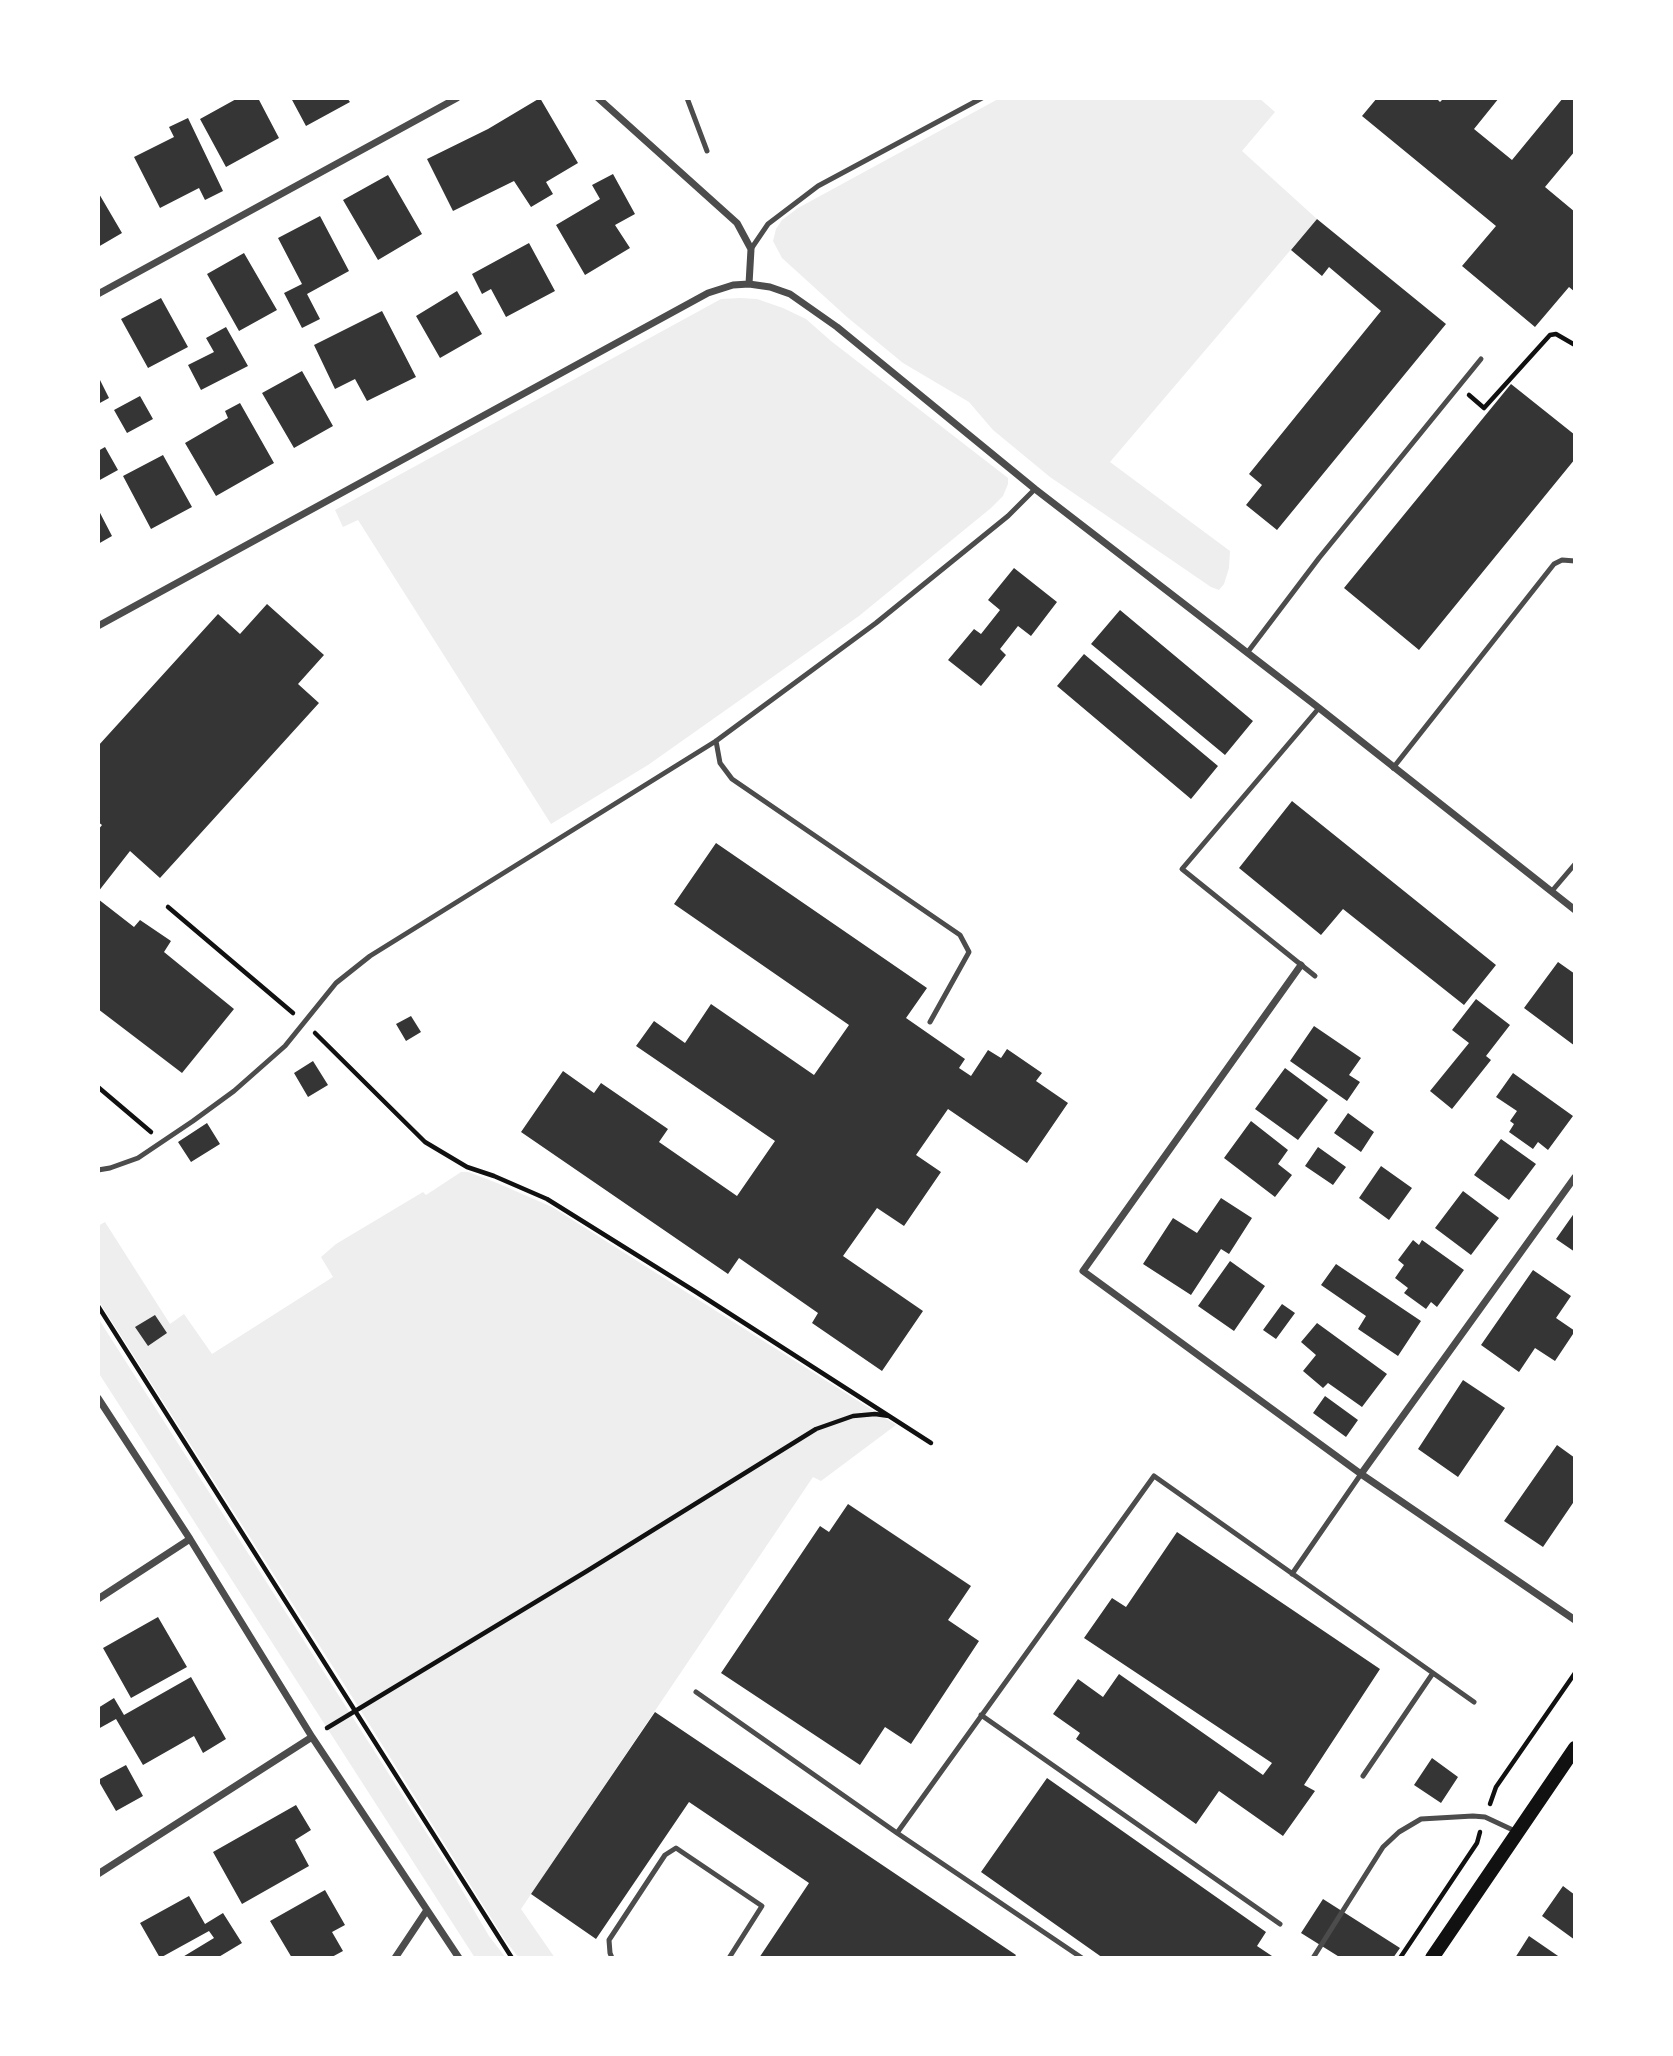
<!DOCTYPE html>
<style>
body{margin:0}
#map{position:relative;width:1673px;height:2056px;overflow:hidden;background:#fff;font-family:"PT Serif",serif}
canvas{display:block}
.frame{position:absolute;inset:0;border:100px solid #fff;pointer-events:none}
</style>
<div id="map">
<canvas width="1673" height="2056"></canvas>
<div class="frame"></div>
</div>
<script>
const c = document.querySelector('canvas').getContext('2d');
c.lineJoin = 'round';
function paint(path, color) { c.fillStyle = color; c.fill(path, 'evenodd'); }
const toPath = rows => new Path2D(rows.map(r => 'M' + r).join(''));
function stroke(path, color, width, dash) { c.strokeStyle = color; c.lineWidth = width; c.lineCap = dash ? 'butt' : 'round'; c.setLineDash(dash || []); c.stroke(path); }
paint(toPath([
 [1000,98,1259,98,1275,112,1242,151,1317,219,1110,462,1230,551,1229,568,1224,584,1219,590,1211,587,1050,477,993,430,969,402,903,363,847,317,782,258,773,241,776,229,782,220,798,208],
 [740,298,757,299,783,308,806,319,831,341,1008,478,1008,484,1003,496,991,508,859,616,648,765,551,824,358,520,343,527,335,510,721,299],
 [461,1172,468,1172,497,1183,552,1207,896,1425,821,1481,813,1477,521,1909,555,1958,519,1958,505,1940,344,1684,98,1300,98,1226,105,1222,170,1324,184,1314,212,1354,333,1277,321,1257,336,1244,423,1192,426,1195],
 [98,1318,452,1873,489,1936,506,1958,475,1958,98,1372]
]), '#eee');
paint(toPath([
 [238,98,258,98,279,138,226,167,200,119],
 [291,98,347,98,350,102,306,126],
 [540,98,578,163,546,182,553,194,531,207,514,181,453,211,427,159,488,129],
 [1377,98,1436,98,1440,102,1444,98,1499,98,1474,129,1512,160,1563,98,1575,98,1575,151,1545,187,1575,212,1575,292,1569,287,1535,327,1462,266,1496,226,1362,116],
 [188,118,223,191,205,200,199,188,160,208,134,157,174,137,169,127],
 [613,174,635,214,615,225,630,248,585,275,556,225,600,199,592,185],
 [388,175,422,234,378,260,343,200],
 [98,192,122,233,98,247],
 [320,216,349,271,307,294,320,319,302,328,284,293,302,284,278,238],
 [1317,219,1446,324,1277,530,1246,505,1262,485,1249,474,1381,311,1329,267,1322,276,1291,250],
 [529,243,555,291,506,317,491,289,482,294,472,274],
 [244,253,277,310,239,331,207,274],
 [457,291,482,334,440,358,416,316],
 [161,298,188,347,148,368,121,319],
 [382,311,416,377,367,401,355,379,335,389,314,345],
 [226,327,248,366,201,390,188,365,214,352,206,338],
 [302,371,333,426,294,448,262,393],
 [98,376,109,398,98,404],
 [1511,384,1575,435,1575,459,1419,650,1344,588],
 [140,396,153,419,127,433,114,410],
 [240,403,274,463,216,496,185,443,228,418,225,411],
 [105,447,118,470,98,481,98,451],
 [163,455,192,507,151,529,123,476],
 [98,509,112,536,98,544],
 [1014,568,1057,602,1031,636,1018,626,1000,649,1006,655,981,686,948,660,974,629,981,634,1000,610,988,600],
 [267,604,324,655,298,684,319,703,160,878,130,851,98,892,98,830,102,825,98,822,98,746,218,614,240,634],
 [1120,610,1253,721,1225,755,1091,644],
 [1084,654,1218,766,1191,799,1057,686],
 [1292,801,1496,965,1464,1005,1343,909,1321,935,1239,868],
 [716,843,927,988,906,1018,965,1059,959,1068,971,1076,988,1050,1001,1058,1007,1049,1042,1073,1036,1081,1068,1103,1027,1163,948,1109,916,1155,941,1172,904,1226,877,1208,843,1256,923,1311,882,1371,812,1323,818,1313,739,1258,728,1274,521,1132,563,1071,594,1093,601,1083,668,1129,659,1142,737,1196,775,1141,636,1046,654,1021,685,1043,711,1004,814,1075,849,1025,674,904],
 [98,899,134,927,140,920,171,941,164,952,234,1009,182,1073,98,1009],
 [1558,962,1575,974,1575,1046,1524,1008],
 [1476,999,1510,1025,1486,1056,1491,1060,1452,1109,1430,1091,1469,1043,1452,1030],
 [411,1016,421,1032,406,1041,396,1024],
 [1314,1026,1361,1058,1349,1075,1360,1082,1347,1101,1290,1061],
 [313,1061,328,1085,308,1097,294,1073],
 [1285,1068,1328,1100,1298,1140,1255,1109],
 [1513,1073,1573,1116,1548,1150,1538,1142,1533,1149,1509,1132,1514,1124,1510,1121,1517,1111,1496,1097],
 [1348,1113,1374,1132,1361,1152,1334,1133],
 [1251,1121,1288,1150,1278,1164,1292,1175,1275,1197,1224,1158],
 [207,1123,220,1144,191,1162,178,1142],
 [1501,1139,1536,1164,1509,1200,1474,1175],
 [1318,1147,1346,1167,1333,1185,1305,1166],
 [1381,1166,1412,1188,1389,1220,1359,1198],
 [1463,1191,1499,1218,1471,1255,1435,1228],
 [1221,1198,1252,1218,1229,1254,1221,1249,1191,1295,1143,1264,1173,1218,1197,1233],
 [1575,1212,1575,1252,1556,1239],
 [1413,1240,1419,1245,1422,1240,1464,1270,1437,1307,1431,1302,1426,1309,1404,1293,1408,1288,1395,1278,1404,1265,1398,1260],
 [1230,1261,1265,1286,1234,1331,1198,1306],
 [1336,1264,1421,1321,1398,1356,1358,1329,1366,1316,1321,1285],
 [1533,1270,1571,1296,1556,1318,1575,1331,1555,1361,1535,1348,1519,1372,1481,1345],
 [1282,1304,1295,1313,1276,1339,1263,1330],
 [155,1315,167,1333,148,1346,135,1327],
 [1317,1323,1387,1374,1362,1407,1328,1383,1323,1388,1303,1371,1316,1355,1301,1342],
 [1463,1380,1505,1408,1458,1477,1418,1449],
 [1325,1396,1358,1420,1346,1437,1313,1413],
 [1557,1445,1575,1458,1575,1500,1543,1547,1504,1521],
 [848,1504,971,1586,948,1620,979,1641,911,1744,885,1727,860,1765,721,1673,820,1526,829,1532],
 [1177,1532,1380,1669,1304,1785,1315,1791,1283,1836,1219,1791,1196,1824,1076,1739,1080,1733,1053,1714,1078,1679,1103,1697,1119,1674,1263,1775,1272,1763,1084,1638,1112,1598,1126,1607],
 [158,1617,187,1667,131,1698,103,1648],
 [191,1677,226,1739,203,1753,194,1736,143,1765,116,1719,98,1729,98,1708,114,1698,124,1715],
 [655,1712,1016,1955,1014,1958,759,1958,809,1883,689,1802,596,1939,531,1894],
 [1432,1758,1458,1777,1441,1803,1414,1785],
 [126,1765,143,1796,116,1811,98,1780],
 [1047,1778,1266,1932,1257,1946,1275,1958,1103,1958,981,1872],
 [296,1805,311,1830,295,1840,309,1866,242,1904,213,1852],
 [1563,1886,1575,1895,1575,1940,1542,1916],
 [325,1890,345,1925,332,1932,343,1951,330,1958,292,1958,270,1921],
 [189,1896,205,1924,223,1913,242,1943,217,1958,181,1958,214,1938,209,1931,160,1958,140,1923],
 [1323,1899,1400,1948,1393,1958,1341,1958,1301,1933],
 [1529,1936,1561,1958,1515,1958]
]), '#353535');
stroke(toPath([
 [1469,395,1484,408,1550,335,1556,334,1575,345],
 [168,907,293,1013],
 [315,1033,425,1142,467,1167,494,1176,547,1199,696,1292,889,1416],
 [98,1087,151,1132],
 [98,1306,512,1958],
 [327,1728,587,1571,816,1429,853,1416,875,1414,889,1416,931,1443],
 [1490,1804,1496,1787,1575,1673],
 [1400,1958,1477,1843,1480,1832]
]), '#111', 4.5);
stroke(toPath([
 [687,98,707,151],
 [751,249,768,224,818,186,982,98],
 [1247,653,1319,558,1481,359],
 [716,741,720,763,732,779,960,935,969,952,930,1022],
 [1393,768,1554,564,1562,560,1575,561],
 [1552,891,1575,864],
 [1315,976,1182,869,1319,708],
 [98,1170,110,1168,138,1158,193,1121,234,1091,285,1046,336,983,370,956,716,741,876,623,1008,516,1035,489],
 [1292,1574,1361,1474],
 [696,1692,897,1833,1082,1958],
 [981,1715,1280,1924],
 [1363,1776,1433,1673],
 [897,1833,1154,1476,1474,1702],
 [612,1958,610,1953,609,1940,665,1855,676,1848,762,1906,729,1958],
 [1313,1958,1383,1847,1399,1832,1421,1819,1473,1816,1485,1817,1515,1831]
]), '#4c4c4c', 5);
stroke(toPath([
 [749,284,770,287,790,294,837,327,1035,489,1319,708,1575,910],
 [98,294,457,98],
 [98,626,708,293,733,285,749,284,751,249,737,223,598,98],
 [1301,965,1083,1271,1361,1474,1575,1620],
 [98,1398,190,1539,312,1737,459,1958],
 [1361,1474,1575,1177],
 [98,1599,190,1539],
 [98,1874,312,1737],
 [395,1958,427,1910]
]), '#4c4c4c', 7);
stroke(toPath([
 [1432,1958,1575,1748]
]), '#111', 14);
</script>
